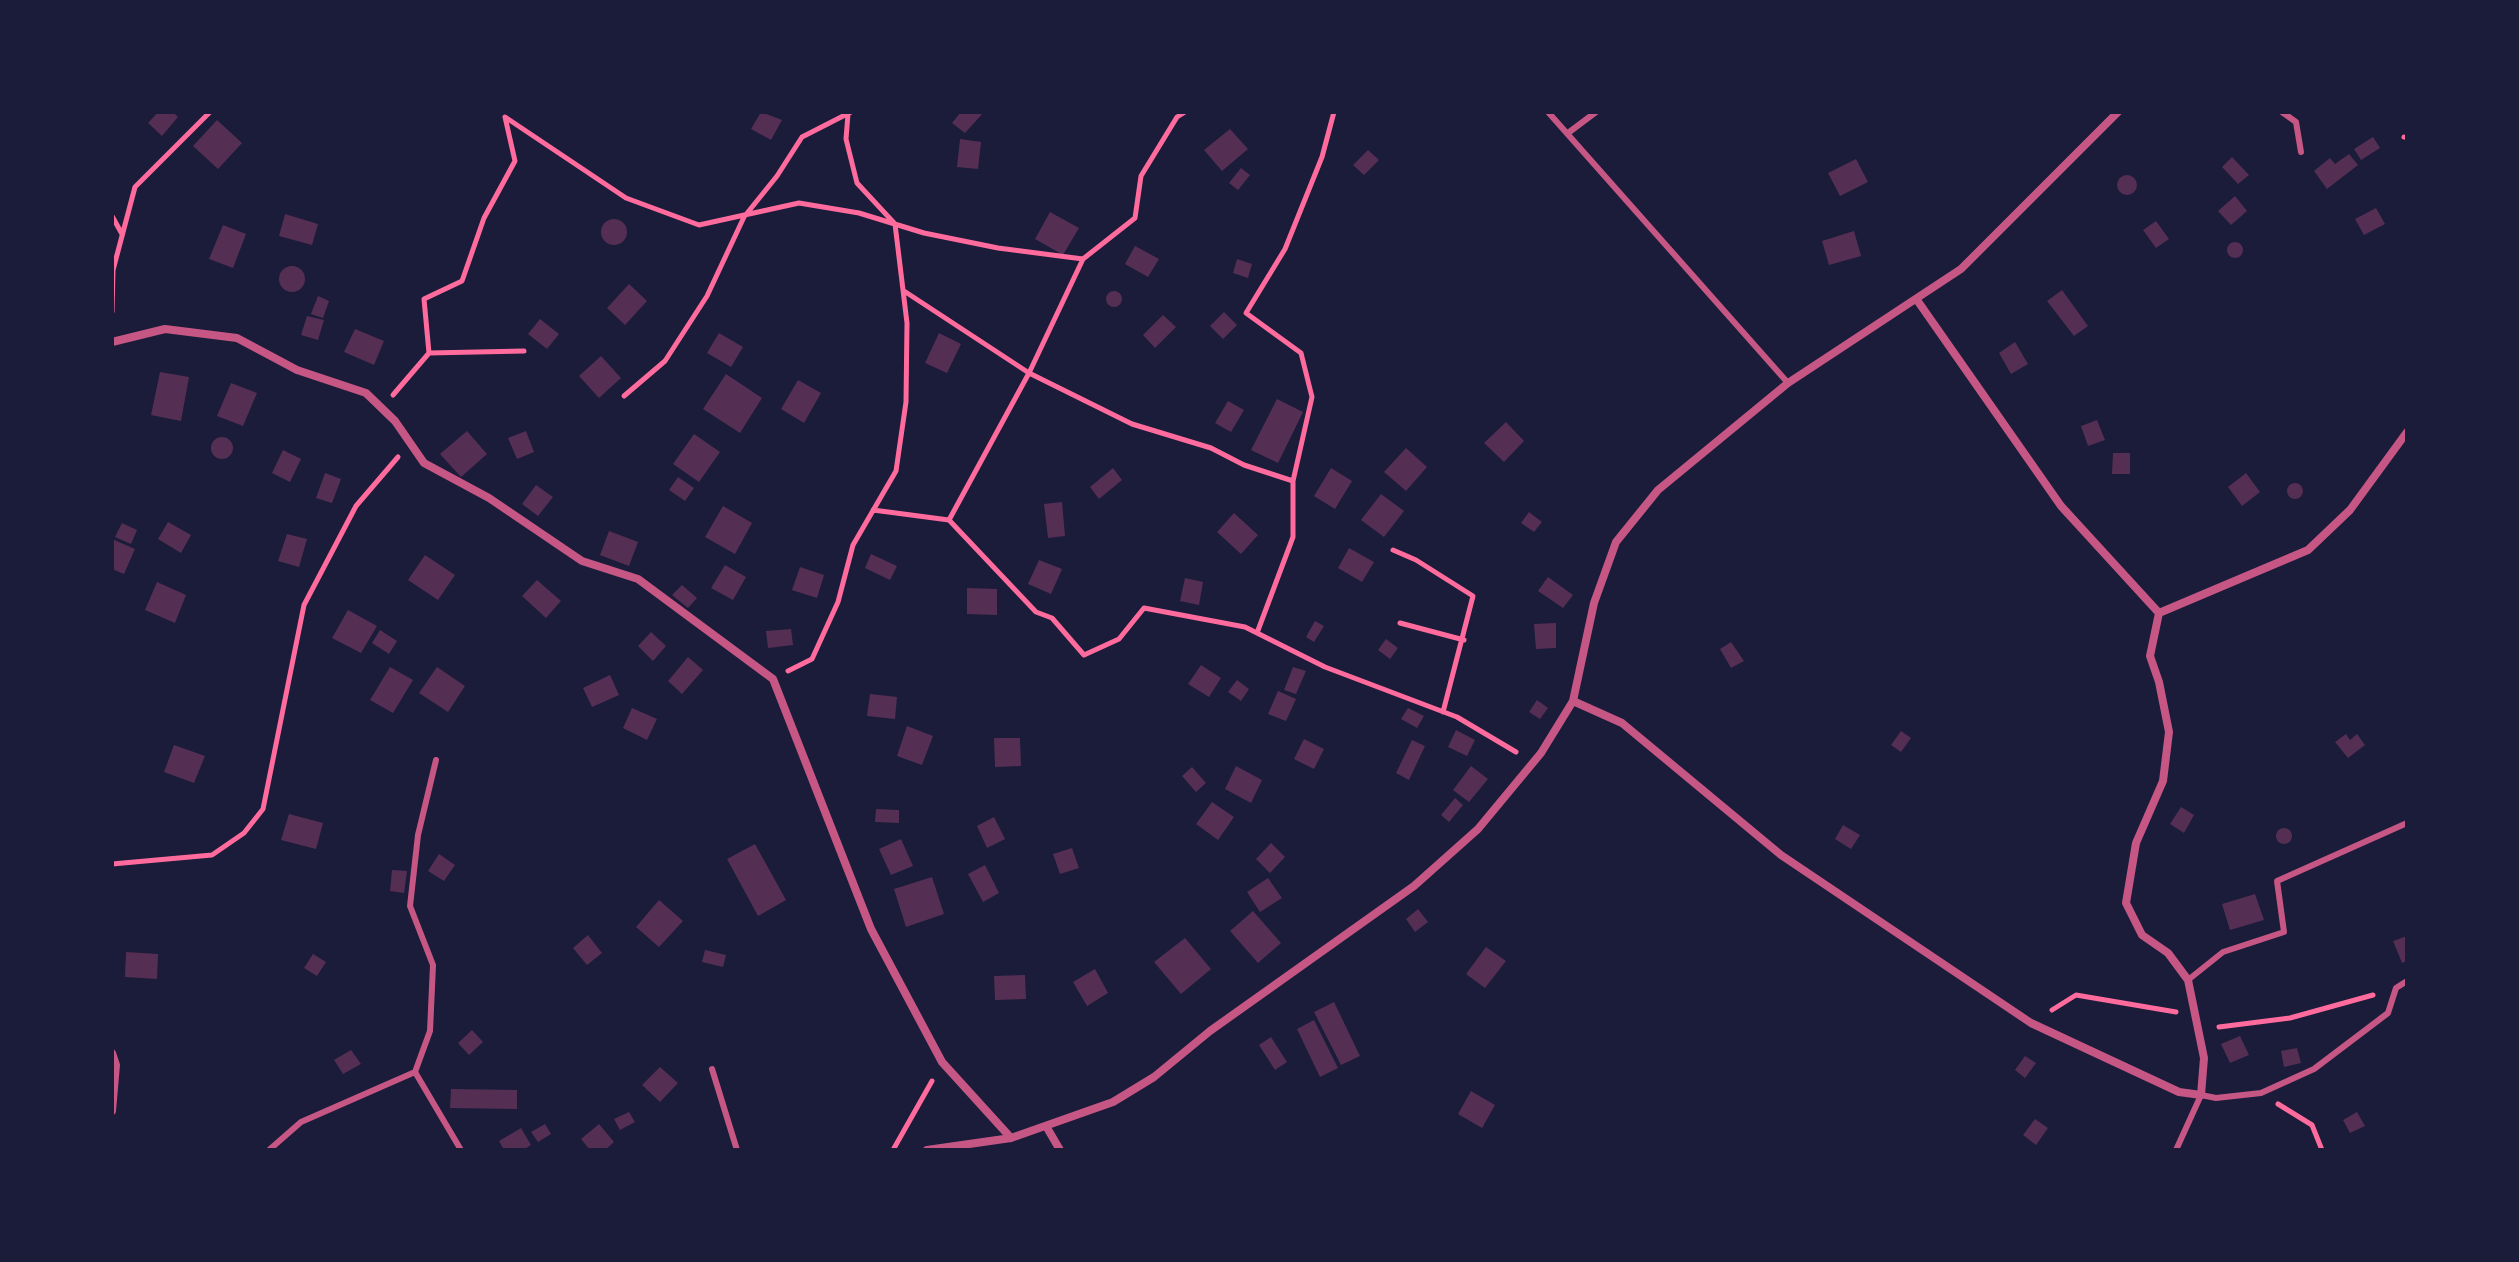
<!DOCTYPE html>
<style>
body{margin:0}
#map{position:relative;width:2519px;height:1262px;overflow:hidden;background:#1b1b3a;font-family:Quicksand,sans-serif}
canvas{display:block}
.frame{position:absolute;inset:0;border:114px solid #1b1b3a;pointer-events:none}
</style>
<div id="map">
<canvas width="2519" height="1262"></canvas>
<div class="frame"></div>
</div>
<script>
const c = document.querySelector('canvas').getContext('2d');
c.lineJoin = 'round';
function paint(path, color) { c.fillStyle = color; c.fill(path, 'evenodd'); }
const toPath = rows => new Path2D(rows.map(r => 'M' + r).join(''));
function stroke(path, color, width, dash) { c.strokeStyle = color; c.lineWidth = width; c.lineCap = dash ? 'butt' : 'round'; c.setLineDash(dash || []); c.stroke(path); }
paint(toPath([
 [158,112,173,112,178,117,162,136,148,123],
 [761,112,782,120,771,140,751,129],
 [961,112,984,112,965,133,952,123],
 [217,120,242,143,218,169,193,146],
 [1230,129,1248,149,1222,171,1204,150],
 [2373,137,2380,148,2361,160,2354,149],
 [960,139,981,142,978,169,957,167],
 [1368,150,1379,160,1364,175,1353,165],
 [2349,154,2358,165,2327,189,2314,171,2330,158,2335,164],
 [2232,157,2249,175,2238,184,2222,167],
 [1856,159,1868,182,1840,196,1828,173],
 [1241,168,1250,175,1238,190,1229,183],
 '2117 185a10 10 0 1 1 20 0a10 10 0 1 1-20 0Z',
 [2235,196,2247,211,2231,225,2218,211],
 [2376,208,2385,224,2364,235,2355,219],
 [1050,212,1079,228,1063,255,1035,239],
 [285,214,318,224,312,245,279,236],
 '601 232a13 13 0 1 1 26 0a13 13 0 1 1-26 0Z',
 [2156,221,2169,239,2156,248,2143,230],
 [223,225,246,234,233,268,209,259],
 [1854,231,1861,256,1829,265,1822,241],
 '2227 250a8 8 0 1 1 16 0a8 8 0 1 1-16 0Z',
 [1135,246,1159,259,1148,277,1125,264],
 [1237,259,1252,264,1248,278,1233,273],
 '279 279a13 13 0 1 1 26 0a13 13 0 1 1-26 0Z',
 [629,284,647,301,625,325,607,308],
 [2062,290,2088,326,2074,336,2047,301],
 '1106 299a8 8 0 1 1 16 0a8 8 0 1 1-16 0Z',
 [318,296,329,301,323,318,311,314],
 [1224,312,1237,325,1223,339,1210,326],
 [1163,315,1176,327,1155,348,1143,335],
 [307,316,324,320,318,340,301,335],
 [540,319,559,334,547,349,528,334],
 [355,329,384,341,374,365,344,352],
 [719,333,743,347,731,367,707,353],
 [939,333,961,344,947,373,925,363],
 [2015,342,2028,364,2011,374,1999,353],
 [601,356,621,378,599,398,579,376],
 [160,372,189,377,181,421,151,415],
 [726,374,762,398,740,433,703,409],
 [798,380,821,393,804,423,781,409],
 [231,383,257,393,243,426,217,416],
 [1277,399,1303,412,1278,463,1251,450],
 [1228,401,1244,410,1231,432,1215,423],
 [2097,420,2105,440,2088,446,2081,426],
 [1506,422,1524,441,1504,462,1484,443],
 [467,431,487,454,461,477,440,454],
 [526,431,534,452,517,459,508,438],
 [694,434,720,452,699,482,673,464],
 '211 448a11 11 0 1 1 22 0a11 11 0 1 1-22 0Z',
 [1406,448,1427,467,1406,491,1384,472],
 [283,450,301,459,290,482,272,473],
 [2113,453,2130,453,2130,474,2112,474],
 [1113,468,1122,480,1099,499,1090,487],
 [1331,468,1352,481,1335,509,1314,496],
 [325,473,341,479,332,503,316,498],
 [2246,473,2260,492,2242,506,2228,487],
 [678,477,694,488,685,501,669,490],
 '2287 491a8 8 0 1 1 16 0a8 8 0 1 1-16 0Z',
 [536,485,553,497,538,516,522,504],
 [1381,494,1404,511,1384,537,1361,520],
 [1062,502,1065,536,1048,538,1044,504],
 [723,506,752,523,735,554,705,537],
 [1529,512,1542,522,1534,532,1521,523],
 [1234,513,1258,535,1241,554,1217,532],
 [168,522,191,535,181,553,158,539],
 [122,523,137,530,131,544,115,537],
 [609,531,638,542,629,566,600,555],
 [287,534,307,539,299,567,278,561],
 [112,539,135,549,124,574,112,569],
 [1349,548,1374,562,1362,582,1338,568],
 [871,554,897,566,890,580,865,568],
 [425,555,455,575,438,600,408,580],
 [1039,560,1062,569,1051,594,1028,584],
 [725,565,746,577,733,600,711,588],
 [800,567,824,575,817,598,792,590],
 [1548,577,1573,595,1563,608,1538,591],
 [1185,578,1203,582,1199,605,1180,601],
 [537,580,561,601,546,618,522,596],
 [157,582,186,595,175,623,145,610],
 [682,585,697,598,688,608,672,595],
 [967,588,997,589,997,615,967,614],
 [348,610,377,626,361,653,332,638],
 [1315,621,1324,626,1314,642,1306,637],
 [1556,623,1556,648,1536,649,1534,624],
 [791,629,793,645,768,648,766,631],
 [380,630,397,641,389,654,372,643],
 [651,632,666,646,653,661,638,646],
 [1386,639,1398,648,1390,659,1378,650],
 [1731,642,1744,661,1731,668,1720,649],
 [688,657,703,670,682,694,668,681],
 [1201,665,1221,678,1209,697,1188,684],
 [390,667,413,680,393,713,370,700],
 [437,667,465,686,448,712,419,693],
 [1293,667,1306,671,1296,694,1284,690],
 [610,675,619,695,592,707,583,688],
 [1237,680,1249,689,1241,701,1228,692],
 [1278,691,1296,699,1286,721,1268,714],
 [870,694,897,697,895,719,867,716],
 [1537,700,1548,708,1540,719,1529,712],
 [632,708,657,719,647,740,623,728],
 [1408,708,1424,716,1417,728,1401,719],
 [907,726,933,736,922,765,897,756],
 [1456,730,1475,740,1467,756,1448,747],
 [1901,731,1911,738,1901,752,1891,745],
 [2346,734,2350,740,2357,734,2365,745,2348,758,2335,742],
 [994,738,1020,738,1021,766,995,767],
 [1304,739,1324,749,1314,769,1294,759],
 [1412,740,1425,746,1409,780,1396,773],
 [174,745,205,756,194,783,164,772],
 [1236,766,1262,780,1251,803,1225,789],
 [1471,766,1488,779,1469,802,1453,790],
 [1192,767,1206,783,1196,792,1182,776],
 [1455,798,1463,805,1449,822,1441,815],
 [1212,802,1234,817,1218,840,1196,824],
 [2181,807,2194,815,2184,833,2170,824],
 [876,809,899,810,899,823,875,822],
 [289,814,323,823,316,849,281,840],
 [994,817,1005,839,987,848,977,826],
 [1843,825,1860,835,1851,849,1835,839],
 '2276 836a8 8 0 1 1 16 0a8 8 0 1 1-16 0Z',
 [901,839,913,866,891,875,879,849],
 [1271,843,1285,857,1270,873,1256,859],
 [755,844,786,900,758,916,727,859],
 [1072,848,1079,868,1060,874,1053,854],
 [439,854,455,865,444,881,428,871],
 [985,865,999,893,983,902,968,874],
 [392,870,407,871,404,893,390,891],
 [932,877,944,914,906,927,894,889],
 [1268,878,1282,898,1260,912,1247,892],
 [2255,894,2264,920,2230,930,2222,904],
 [659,900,683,921,659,947,636,927],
 [1418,909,1428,922,1415,932,1406,919],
 [1253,911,1281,943,1258,963,1230,931],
 [588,935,602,953,587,965,573,948],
 [2407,936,2407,961,2402,963,2393,941],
 [1185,938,1211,969,1181,994,1154,962],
 [1486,947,1506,961,1485,988,1466,974],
 [705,950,726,955,723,967,702,962],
 [126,952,158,954,157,979,125,977],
 [313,954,326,962,317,976,304,968],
 [1095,969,1108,993,1087,1006,1073,982],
 [1025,975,1026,999,995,1000,994,976],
 [1334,1002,1360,1056,1341,1065,1314,1012],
 [1314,1020,1338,1068,1320,1077,1297,1029],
 [472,1030,483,1042,469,1055,458,1043],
 [2240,1036,2249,1055,2230,1063,2221,1044],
 [1271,1037,1287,1062,1275,1070,1259,1045],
 [2297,1048,2301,1063,2284,1067,2281,1051],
 [351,1050,361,1064,343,1074,334,1060],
 [2025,1056,2036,1063,2025,1078,2015,1070],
 [660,1067,678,1083,660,1102,642,1085],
 [451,1089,517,1090,517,1109,450,1108],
 [1471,1091,1495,1105,1482,1128,1458,1114],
 [629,1112,635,1122,620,1130,614,1119],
 [2357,1112,2365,1126,2350,1133,2343,1120],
 [2035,1119,2048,1128,2036,1145,2023,1135],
 [545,1124,551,1134,538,1142,531,1132],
 [599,1124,614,1142,605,1150,590,1150,581,1139],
 [521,1128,531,1145,523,1150,504,1150,499,1141]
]), '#542f53');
stroke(toPath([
 [2404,137,2407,138],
 [112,216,122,234],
 [904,291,1029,373,1132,424,1211,448,1244,465,1293,481,1293,537,1257,633],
 [112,312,113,270,135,187,210,112],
 [429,353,524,351],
 [393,395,429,353,424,299,462,281,484,218,515,161,505,117,626,198,699,225,799,203,859,213,924,233,998,248,1083,259,1135,218,1141,176,1177,117,1185,112],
 [624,396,665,361,707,296,744,217,777,176,802,137,851,112],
 [1293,481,1312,397,1301,353,1246,313,1285,249,1322,157,1334,112],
 [873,510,949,520,1029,373,1083,259],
 [949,520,1036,612,1052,618,1084,655,1119,639,1144,608,1245,627,1325,667,1457,717,1516,752],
 [1393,550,1416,560,1473,596,1443,712],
 [1400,623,1464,640],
 [788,671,812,659,838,602,853,545,896,471,906,402,907,323,895,224,857,183,846,139,848,114],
 [112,864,212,855,244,833,263,809,304,605,356,506,398,457],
 [2052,1010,2076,995,2176,1012],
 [2219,1027,2290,1018,2373,995],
 [2278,1104,2312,1125,2322,1150],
 [893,1150,932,1081]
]), '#ff6b9d', 5);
stroke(toPath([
 [1548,112,1788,383],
 [2282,112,2296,122,2301,152],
 [1568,133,1596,112],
 [436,760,418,835,410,906,433,965,430,1031,415,1072,461,1150],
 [2188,980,2223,952,2284,932,2277,881,2407,823],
 [712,1069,737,1150],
 [269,1150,301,1122,415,1072],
 [2176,1150,2201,1095,2216,1098,2261,1093,2314,1069,2388,1013,2396,988,2407,981]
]), '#c65784', 6);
stroke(toPath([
 [112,342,165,329,237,338,297,370,366,393,395,421,424,463,489,498,582,561,638,579,773,679,871,929,942,1062,1011,1138],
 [2159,613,2308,550,2350,510,2407,432],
 [1573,701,1622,723,1781,855,2031,1023,2179,1092,2201,1095,2204,1058,2188,980,2168,953,2142,935,2126,903,2136,843,2163,781,2169,732,2159,682,2150,656,2159,613,2061,506,1917,300],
 [112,1053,116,1065,112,1111],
 [1046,1126,1060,1150],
 [927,1150,1011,1138,1113,1102,1154,1077,1210,1031,1414,886,1478,829,1541,753,1573,701,1594,603,1616,542,1658,490,1788,383,1961,269,2118,112]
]), '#c65784', 8);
</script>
